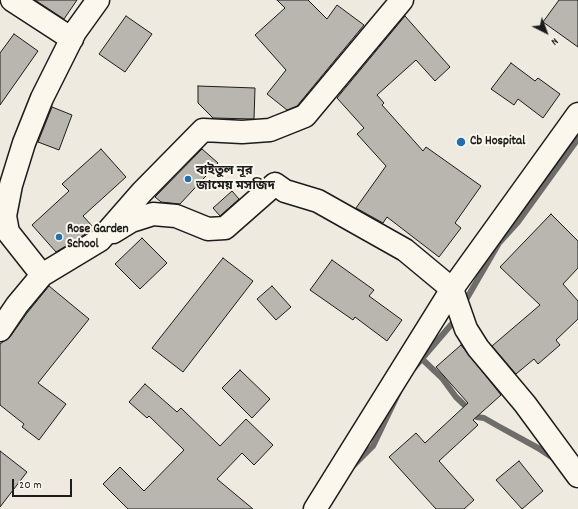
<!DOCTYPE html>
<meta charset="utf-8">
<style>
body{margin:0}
#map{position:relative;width:578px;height:509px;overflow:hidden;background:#eeeadf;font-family:Dekko,sans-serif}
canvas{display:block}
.north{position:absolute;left:526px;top:12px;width:40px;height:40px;-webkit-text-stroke:3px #fbf7ec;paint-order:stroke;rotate:138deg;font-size:11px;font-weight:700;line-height:16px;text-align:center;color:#1c1c1c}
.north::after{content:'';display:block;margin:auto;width:14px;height:18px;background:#1c1c1c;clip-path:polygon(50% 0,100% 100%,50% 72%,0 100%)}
.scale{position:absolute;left:12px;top:479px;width:60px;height:18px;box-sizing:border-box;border:2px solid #1c1c1c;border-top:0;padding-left:5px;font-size:12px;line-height:14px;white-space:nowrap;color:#1c1c1c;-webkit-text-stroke:3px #fbf7ec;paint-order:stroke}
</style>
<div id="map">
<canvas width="578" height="509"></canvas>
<div class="north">N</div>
<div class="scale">20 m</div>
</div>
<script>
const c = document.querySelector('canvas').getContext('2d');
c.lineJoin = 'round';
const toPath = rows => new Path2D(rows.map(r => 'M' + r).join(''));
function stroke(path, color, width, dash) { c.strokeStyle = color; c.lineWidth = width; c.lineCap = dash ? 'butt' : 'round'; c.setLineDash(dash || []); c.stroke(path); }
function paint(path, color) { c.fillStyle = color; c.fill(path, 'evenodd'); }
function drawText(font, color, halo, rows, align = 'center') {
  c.font = font + ' Dekko,"Noto Sans Bengali",sans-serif'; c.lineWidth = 4; c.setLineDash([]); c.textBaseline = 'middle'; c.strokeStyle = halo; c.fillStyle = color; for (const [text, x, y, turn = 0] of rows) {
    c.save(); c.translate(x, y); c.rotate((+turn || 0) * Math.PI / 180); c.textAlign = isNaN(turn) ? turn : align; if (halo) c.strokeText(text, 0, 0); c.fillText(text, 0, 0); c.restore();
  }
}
stroke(toPath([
 [463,305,499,243,518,222,578,139],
 [422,359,442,378,456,397,477,417,484,418,498,426,538,448,556,460],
 [414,368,456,319],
 [354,465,373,446,399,392]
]), '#6f6d69', 6);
const building = toPath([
 [35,0,77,0,64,19,35,0],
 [277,0,308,0,327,19,337,5,364,25,297,106,287,110,267,94,286,70,255,35,285,8,277,0],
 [559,0,578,0,578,47,543,22,559,0],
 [126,16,152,34,125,72,99,54,126,16],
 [405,16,450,67,435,81,416,60,377,95,384,103,382,105,423,151,426,147,481,186,455,223,461,228,439,257,387,217,383,223,356,208,386,166,357,134,364,128,337,98,405,16],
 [14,34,38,51,0,105,0,53,14,34],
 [511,63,535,81,538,78,560,94,543,118,518,99,514,105,491,89,511,63],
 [198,86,255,88,254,119,213,118,198,103,198,86],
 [52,107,72,115,59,150,38,142,52,107],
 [101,149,126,177,83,216,94,228,92,230,56,252,32,225,69,191,62,184,101,149],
 [202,149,218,163,180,204,161,202,155,197,202,149],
 [232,191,239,199,220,216,213,208,232,191],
 [551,214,578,241,578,268,563,284,578,301,578,319,556,340,560,345,538,364,534,359,516,374,492,346,540,305,500,267,551,214],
 [142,238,167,263,140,289,115,264,142,238],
 [223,258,253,281,183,372,152,348,223,258],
 [332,260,374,290,369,296,402,320,387,341,355,317,353,320,310,290,332,260],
 [49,286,89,319,38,383,66,404,39,440,22,427,24,424,0,405,0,344,10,337,27,313,49,286],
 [272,286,291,307,276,320,257,299,272,286],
 [461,345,501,395,473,420,478,425,439,461,474,500,464,509,436,509,389,457,416,433,425,443,468,403,436,367,461,345],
 [240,370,270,399,252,418,222,388,240,370],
 [145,384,177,412,181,408,220,446,246,419,273,445,254,465,242,453,217,479,253,509,128,509,103,484,120,467,144,491,184,450,149,416,147,418,129,402,145,384],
 [0,451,27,472,0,507,0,451],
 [519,461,543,491,522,509,496,480,519,461]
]);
paint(building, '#b9b6af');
stroke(building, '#1c1c1c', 1);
const minor = toPath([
 [12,0,72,39],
 [98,0,75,32,42,98,24,143,11,185,5,216,8,232,42,275,100,240,142,192,203,130,242,132,270,130,305,116,402,0],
 [113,232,131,221,153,214,176,216,208,229,225,228,275,184,285,191,318,201,405,250,452,289],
 [0,330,17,305,42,275]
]);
const secondary = toPath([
 [452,289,466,329,478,348,525,404,578,476]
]);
const trunk = toPath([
 [315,509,452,289,578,114]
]);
stroke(minor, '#1c1c1c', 25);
stroke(secondary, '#1c1c1c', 25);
stroke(trunk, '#1c1c1c', 25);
stroke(minor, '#fbf7ec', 22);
stroke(secondary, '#fbf7ec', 22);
stroke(trunk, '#fbf7ec', 22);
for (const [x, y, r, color] of [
 [461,142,5,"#1f6fb2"],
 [188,179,4,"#1f6fb2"],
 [59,237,4,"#1f6fb2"]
]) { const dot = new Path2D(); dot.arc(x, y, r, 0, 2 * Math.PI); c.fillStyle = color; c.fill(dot); stroke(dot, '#fbf7ec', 1.5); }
drawText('bold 13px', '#1c1c1c', '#fbf7ec', [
 ["Cb Hospital",470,142],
 ["বাইতুল নূর",196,172],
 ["জামেয় মসজিদ",196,187],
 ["Rose Garden",67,230],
 ["School",67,245]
], 'left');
</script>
